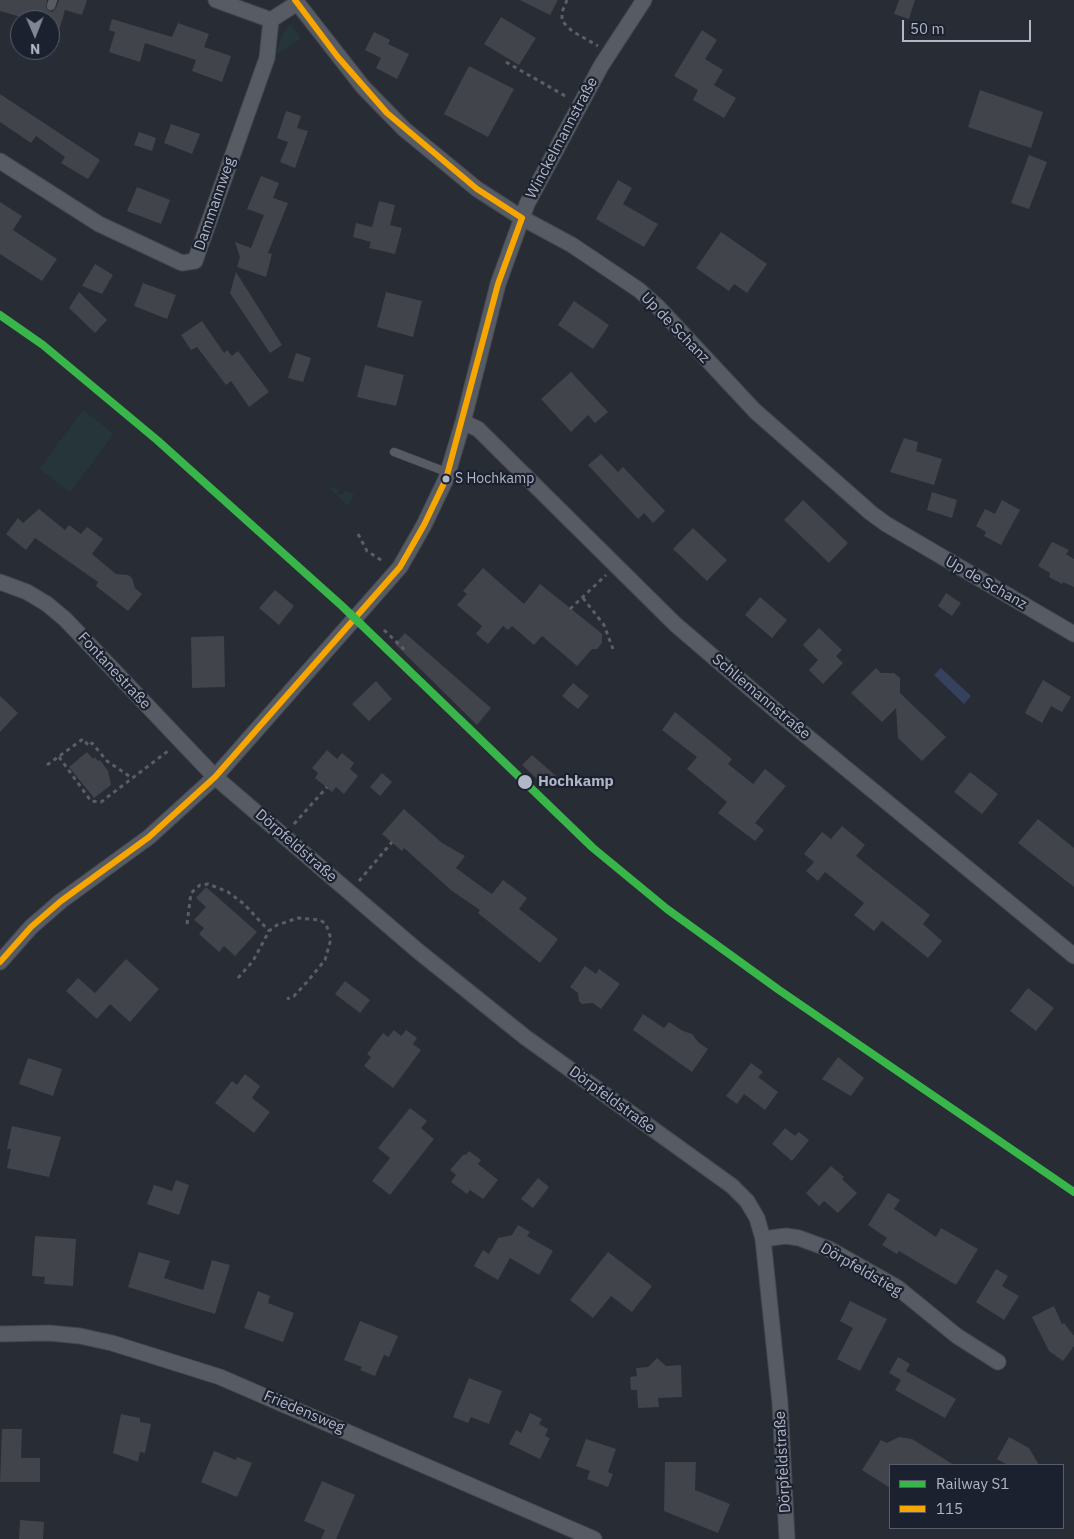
<!DOCTYPE html>
<meta charset="utf-8">
<style>
body{margin:0}
#map{position:relative;width:1074px;height:1539px;overflow:hidden;background:#282c34;font-family:"IBM Plex Sans",sans-serif}
canvas{display:block}
.legend{position:absolute;left:889px;top:1464px;width:175px;height:65px;box-sizing:border-box;background:#1b212f;border:1px solid #575d6b;margin:0;padding:6px 9px;list-style:none;font-size:15px;color:#b1b7c6}
.legend li{display:flex;align-items:center;gap:10px;height:25px}
.legend b{width:25px;border:1px solid #575d6b}
.north{position:absolute;left:10px;top:10px;width:50px;height:50px;box-sizing:border-box;background:#1b212f;border:1px solid #575d6b;border-radius:50%;rotate:179deg;font-size:14px;font-weight:700;line-height:20px;text-align:center;color:#b1b7c6}
.north::after{content:'';display:block;margin:auto;width:18px;height:22px;background:#818693;clip-path:polygon(50% 0,100% 100%,50% 72%,0 100%)}
.scale{position:absolute;left:902px;top:20px;width:129px;height:22px;box-sizing:border-box;border:2px solid #b1b7c6;border-top:0;padding-left:6px;font-size:15px;line-height:18px;white-space:nowrap;color:#b1b7c6;-webkit-text-stroke:4px #1b212f;paint-order:stroke}
</style>
<div id="map">
<canvas width="1074" height="1539"></canvas>
<ul class="legend">
<li><b style="height:6px;background:#39b64a"></b>Railway S1</li>
<li><b style="height:6px;background:#f7a600"></b>115</li>
</ul>
<div class="north">N</div>
<div class="scale">50 m</div>
</div>
<script>
const c = document.querySelector('canvas').getContext('2d');
c.lineJoin = 'round';
function paint(path, color) { c.fillStyle = color; c.fill(path, 'evenodd'); }
const toPath = rows => new Path2D(rows.map(r => 'M' + r).join(''));
function stroke(path, color, width, dash) { c.strokeStyle = color; c.lineWidth = width; c.lineCap = dash ? 'butt' : 'round'; c.setLineDash(dash || []); c.stroke(path); }
function drawText(font, color, halo, rows, align = 'center') {
  c.font = font + ' "IBM Plex Sans",sans-serif'; c.lineWidth = 4.5; c.setLineDash([]); c.textBaseline = 'middle'; c.strokeStyle = halo; c.fillStyle = color; for (const [text, x, y, turn = 0] of rows) {
    c.save(); c.translate(x, y); c.rotate((+turn || 0) * Math.PI / 180); c.textAlign = isNaN(turn) ? turn : align; if (halo) c.strokeText(text, 0, 0); c.fillText(text, 0, 0); c.restore();
  }
}
paint(toPath([
 [289,26,292,26,301,38,275,56,283,33],
 [83,410,114,434,70,492,39,469],
 [327,486,339,489,337,494,343,495,345,491,354,494,348,506]
]), '#25353a');
paint(toPath([
 [941,668,971,696,964,704,934,675]
]), '#35415d');
paint(toPath([
 [0,0,47,0,46,8,52,12,56,8,59,0,87,0,82,15,65,10,54,48,50,48,50,20,31,20,0,11],
 [520,0,558,0,550,15],
 [899,0,915,0,909,19,894,14],
 [501,17,536,38,519,65,484,44],
 [112,19,172,37,178,23,209,34,204,47,231,56,222,82,192,71,196,60,145,43,140,62,109,52,115,32,109,30],
 [702,30,717,40,705,59,723,70,714,85,736,98,724,118,693,100,698,90,674,76],
 [374,32,390,40,388,44,409,54,397,79,376,68,381,58,365,50],
 [469,66,514,89,488,137,444,114],
 [980,90,1043,112,1031,148,968,127],
 [0,94,100,160,88,179,61,163,65,157,36,136,31,143,0,122],
 [286,111,301,116,297,128,308,131,295,168,280,162,288,142,277,138],
 [171,124,200,134,192,154,164,143],
 [139,132,156,138,152,151,134,145],
 [1029,155,1047,162,1029,209,1011,203],
 [261,176,279,183,273,198,288,203,268,253,272,254,266,277,237,267,240,257,235,242,251,248,264,215,247,209],
 [618,180,632,188,623,204,658,224,644,247,596,219],
 [137,187,170,200,161,224,127,211],
 [379,201,395,205,390,225,402,228,395,254,369,248,371,242,353,237,356,223,372,227],
 [0,202,22,216,13,230,57,259,42,281,0,254],
 [721,232,767,264,747,293,734,284,729,291,696,268],
 [95,264,113,275,102,294,82,286],
 [236,272,282,345,270,353,230,293],
 [143,283,176,295,167,319,134,306],
 [79,292,107,320,95,333,69,308],
 [386,292,422,301,413,337,377,327],
 [574,301,609,325,593,349,558,325],
 [202,321,224,353,227,350,232,356,238,351,269,392,249,407,231,381,226,385,197,347,191,350,181,335],
 [296,353,311,358,303,382,288,378],
 [365,365,404,375,396,406,357,397],
 [571,372,608,412,595,423,588,415,571,432,541,399],
 [904,438,918,442,916,451,942,459,934,485,890,472],
 [601,454,618,472,623,467,665,511,653,523,644,513,638,519,588,465],
 [932,492,957,500,952,518,927,510],
 [803,500,848,543,829,563,784,520],
 [1002,500,1020,510,1001,545,984,536,986,532,976,526,985,509,995,514],
 [39,509,65,530,69,525,81,534,87,527,103,539,92,554,116,574,128,575,132,578,135,588,142,594,128,611,96,586,98,582,35,538,26,550,6,534,18,518,23,523],
 [693,528,727,560,707,581,673,549],
 [1052,542,1069,550,1066,554,1074,559,1074,587,1063,582,1062,584,1049,577,1050,573,1038,566],
 [483,568,524,604,540,584,595,628,602,634,602,643,597,649,592,649,577,666,542,636,534,645,512,626,508,630,503,626,488,644,476,634,482,626,457,605,467,594,463,591],
 [275,590,294,606,279,625,259,608],
 [946,593,961,603,952,616,938,606],
 [760,597,787,620,772,638,745,615],
 [819,628,842,650,836,656,843,663,823,684,809,670,818,660,803,645],
 [405,633,491,708,477,725,395,644],
 [224,636,225,687,192,688,191,637],
 [876,668,881,673,894,673,900,678,900,693,946,737,922,761,898,738,896,708,882,722,851,693],
 [1043,680,1071,697,1062,712,1051,706,1042,723,1025,713],
 [376,681,392,699,369,721,352,704],
 [573,683,589,696,578,709,562,696],
 [0,696,18,713,0,732],
 [675,712,732,759,728,764,753,784,765,769,786,786,755,823,764,830,755,841,718,813,727,802,687,769,697,757,662,730],
 [327,750,337,759,342,753,354,763,350,769,358,776,344,794,336,787,332,792,315,778,318,773,312,768],
 [87,752,93,759,95,757,98,761,100,760,108,771,111,785,94,798,69,767],
 [532,755,556,776,546,787,522,765],
 [970,772,998,794,982,814,954,792],
 [382,773,392,782,380,796,370,787],
 [404,809,442,843,465,856,456,868,479,885,492,894,503,880,527,898,519,909,558,939,540,963,478,913,480,910,452,891,404,848,402,851,382,834],
 [1038,819,1074,848,1074,887,1018,843],
 [842,826,865,845,856,856,930,915,923,924,942,941,928,958,882,921,874,931,854,915,864,903,825,872,818,881,806,871,814,862,804,854,822,832,831,839],
 [206,887,257,932,235,956,224,946,219,952,199,934,204,928,194,920,206,907,196,898],
 [126,959,159,989,130,1022,110,1004,97,1019,66,991,78,978,95,993],
 [585,966,596,974,599,969,620,984,601,1009,593,1003,582,1004,579,1001,578,993,570,987],
 [345,981,370,1000,360,1013,335,994],
 [1028,988,1054,1008,1036,1031,1010,1011],
 [643,1014,664,1028,669,1022,683,1031,692,1034,698,1042,708,1049,692,1072,633,1030],
 [394,1030,401,1036,406,1030,417,1038,413,1044,421,1050,393,1088,364,1066,371,1057,367,1054,383,1033,388,1037],
 [838,1057,864,1078,851,1096,822,1079],
 [28,1058,62,1069,53,1096,19,1084],
 [751,1063,763,1072,758,1077,778,1092,765,1110,744,1094,737,1104,726,1096],
 [245,1074,260,1086,252,1098,270,1112,254,1133,215,1103,232,1081,237,1085],
 [410,1108,427,1121,421,1128,434,1139,390,1195,372,1181,390,1158,378,1148],
 [12,1126,61,1137,49,1177,7,1168,11,1149,7,1149],
 [785,1128,795,1136,799,1132,809,1140,792,1161,772,1144],
 [469,1151,481,1160,478,1164,498,1180,483,1199,470,1190,467,1194,451,1182,456,1175,450,1170,464,1154,466,1155],
 [831,1166,844,1177,842,1179,857,1193,838,1213,824,1201,819,1206,806,1193],
 [538,1178,549,1187,533,1208,521,1199],
 [176,1180,189,1185,179,1215,147,1204,154,1185,172,1191],
 [888,1193,900,1200,894,1209,936,1237,941,1228,978,1249,956,1285,899,1251,897,1254,882,1245,887,1238,868,1225],
 [518,1225,530,1232,527,1236,553,1251,539,1275,510,1258,498,1280,474,1266,483,1250,489,1254,498,1238,512,1235],
 [35,1236,76,1239,73,1286,44,1284,45,1277,32,1276],
 [139,1252,170,1261,164,1278,203,1290,212,1260,230,1265,215,1314,128,1287],
 [608,1252,652,1286,632,1312,611,1296,593,1318,570,1300],
 [996,1269,1008,1276,1002,1286,1019,1296,1004,1320,976,1302],
 [258,1291,270,1296,268,1303,294,1313,283,1342,244,1328],
 [850,1301,887,1319,860,1371,837,1359,853,1328,840,1321],
 [1054,1306,1062,1324,1064,1323,1074,1336,1074,1346,1063,1361,1049,1351,1032,1317],
 [360,1321,398,1336,389,1357,384,1355,375,1376,360,1370,362,1367,344,1360],
 [898,1357,910,1364,906,1371,956,1399,945,1418,895,1390,901,1380,889,1373],
 [657,1358,666,1366,681,1365,682,1397,658,1398,659,1407,638,1408,637,1390,631,1390,630,1377,637,1376,636,1368,648,1367],
 [469,1378,502,1391,489,1424,471,1417,468,1423,453,1417],
 [530,1413,542,1419,539,1424,548,1429,545,1436,550,1438,540,1459,509,1444,516,1430,521,1433],
 [121,1414,140,1418,140,1422,151,1424,145,1453,140,1452,138,1462,113,1453],
 [2,1429,22,1429,21,1458,40,1458,40,1482,0,1482],
 [899,1437,912,1439,954,1465,890,1465,890,1488,862,1470,881,1440,887,1443],
 [1009,1437,1029,1448,1039,1465,1008,1465,997,1459],
 [586,1439,616,1449,608,1472,613,1474,608,1487,587,1479,590,1471,576,1466],
 [214,1451,236,1460,237,1457,252,1463,237,1497,201,1482],
 [665,1462,696,1462,695,1490,730,1504,718,1533,664,1511],
 [322,1481,355,1495,336,1539,321,1539,325,1530,304,1521],
 [20,1520,44,1522,43,1539,19,1539]
]), '#41444b');
const service = toPath([
 [51,6,53,0],
 [394,452,449,473]
]);
const minor = toPath([
 [216,0,271,20],
 [295,0,363,87,404,129,477,189,522,218,572,245,639,290,658,307,755,411,871,513,886,524,1074,634],
 [0,161,99,224,182,263,195,261,267,58,271,20,297,3],
 [463,422,478,429,675,624,781,715,1074,956],
 [0,582,27,592,47,604,65,619,215,777,418,951,525,1037,732,1186,747,1201,757,1218,763,1239,780,1403,787,1539],
 [0,962,31,927,61,901,149,837,215,777,400,567,424,525,446,479,463,422,498,284,527,204,601,66,644,0],
 [763,1239,786,1236,799,1238,829,1249,898,1288,957,1336,998,1362],
 [0,1334,49,1333,80,1336,112,1343,220,1377,594,1539]
]);
stroke(service, '#44474d', 9);
stroke(minor, '#44474d', 17);
stroke(toPath([
 [567,0,562,12,562,21,572,31,598,46],
 [506,62,567,97],
 [358,534,367,551,384,562],
 [583,598,604,625,613,649],
 [570,609,606,575],
 [384,630,406,651],
 [59,757,91,801,101,802,168,751],
 [47,765,83,739,89,746,92,743,107,761,132,778],
 [294,824,327,787],
 [359,881,392,842],
 [187,924,191,893,200,885,208,884,228,892,244,904,269,931],
 [238,978,253,961,269,931,277,925,298,918,320,920,326,924,331,939,325,960,307,982,294,996,287,999]
]), '#5b5e66', 3, [4, 4]);
stroke(service, '#575b63', 8);
stroke(minor, '#575b63', 15);
stroke(toPath([
 [295,0,337,56,387,113,477,189,522,218],
 [0,962,31,927,61,901,149,837,215,777,400,567,424,525,446,479,498,284,522,218]
]), '#f7a600', 6);
stroke(toPath([
 [0,315,43,345,157,440,342,606,593,848,667,909,779,990,1074,1192]
]), '#39b64a', 8);
for (const [x, y, r, color] of [
 [446,479,4.5,"#b1b7c6"],
 [525,782,8,"#b1b7c6"]
]) { const dot = new Path2D(); dot.arc(x, y, r, 0, 2 * Math.PI); c.fillStyle = color; c.fill(dot); stroke(dot, '#1b212f', 2); }
drawText('14px', '#b1b7c6', '#1b212f', [
 ["S Hochkamp",455,479]
], 'left');
drawText('15px', '#b1b7c6', '#1b212f', [
 ["Winckelmannstraße",562,138,-62],
 ["Dammannweg",215,204,-71],
 ["Up de Schanz",675,328,46],
 ["Up de Schanz",986,583,30],
 ["Fontanestraße",114,671,47],
 ["Schliemannstraße",761,697,40],
 ["Dörpfeldstraße",296,846,41],
 ["Dörpfeldstraße",612,1100,36],
 ["Dörpfeldstieg",861,1270,30],
 ["Friedensweg",304,1412,23],
 ["Dörpfeldstraße",783,1462,-93]
]);
drawText('bold 15px', '#b1b7c6', '#1b212f', [
 ["Hochkamp",538,782]
], 'left');
</script>
